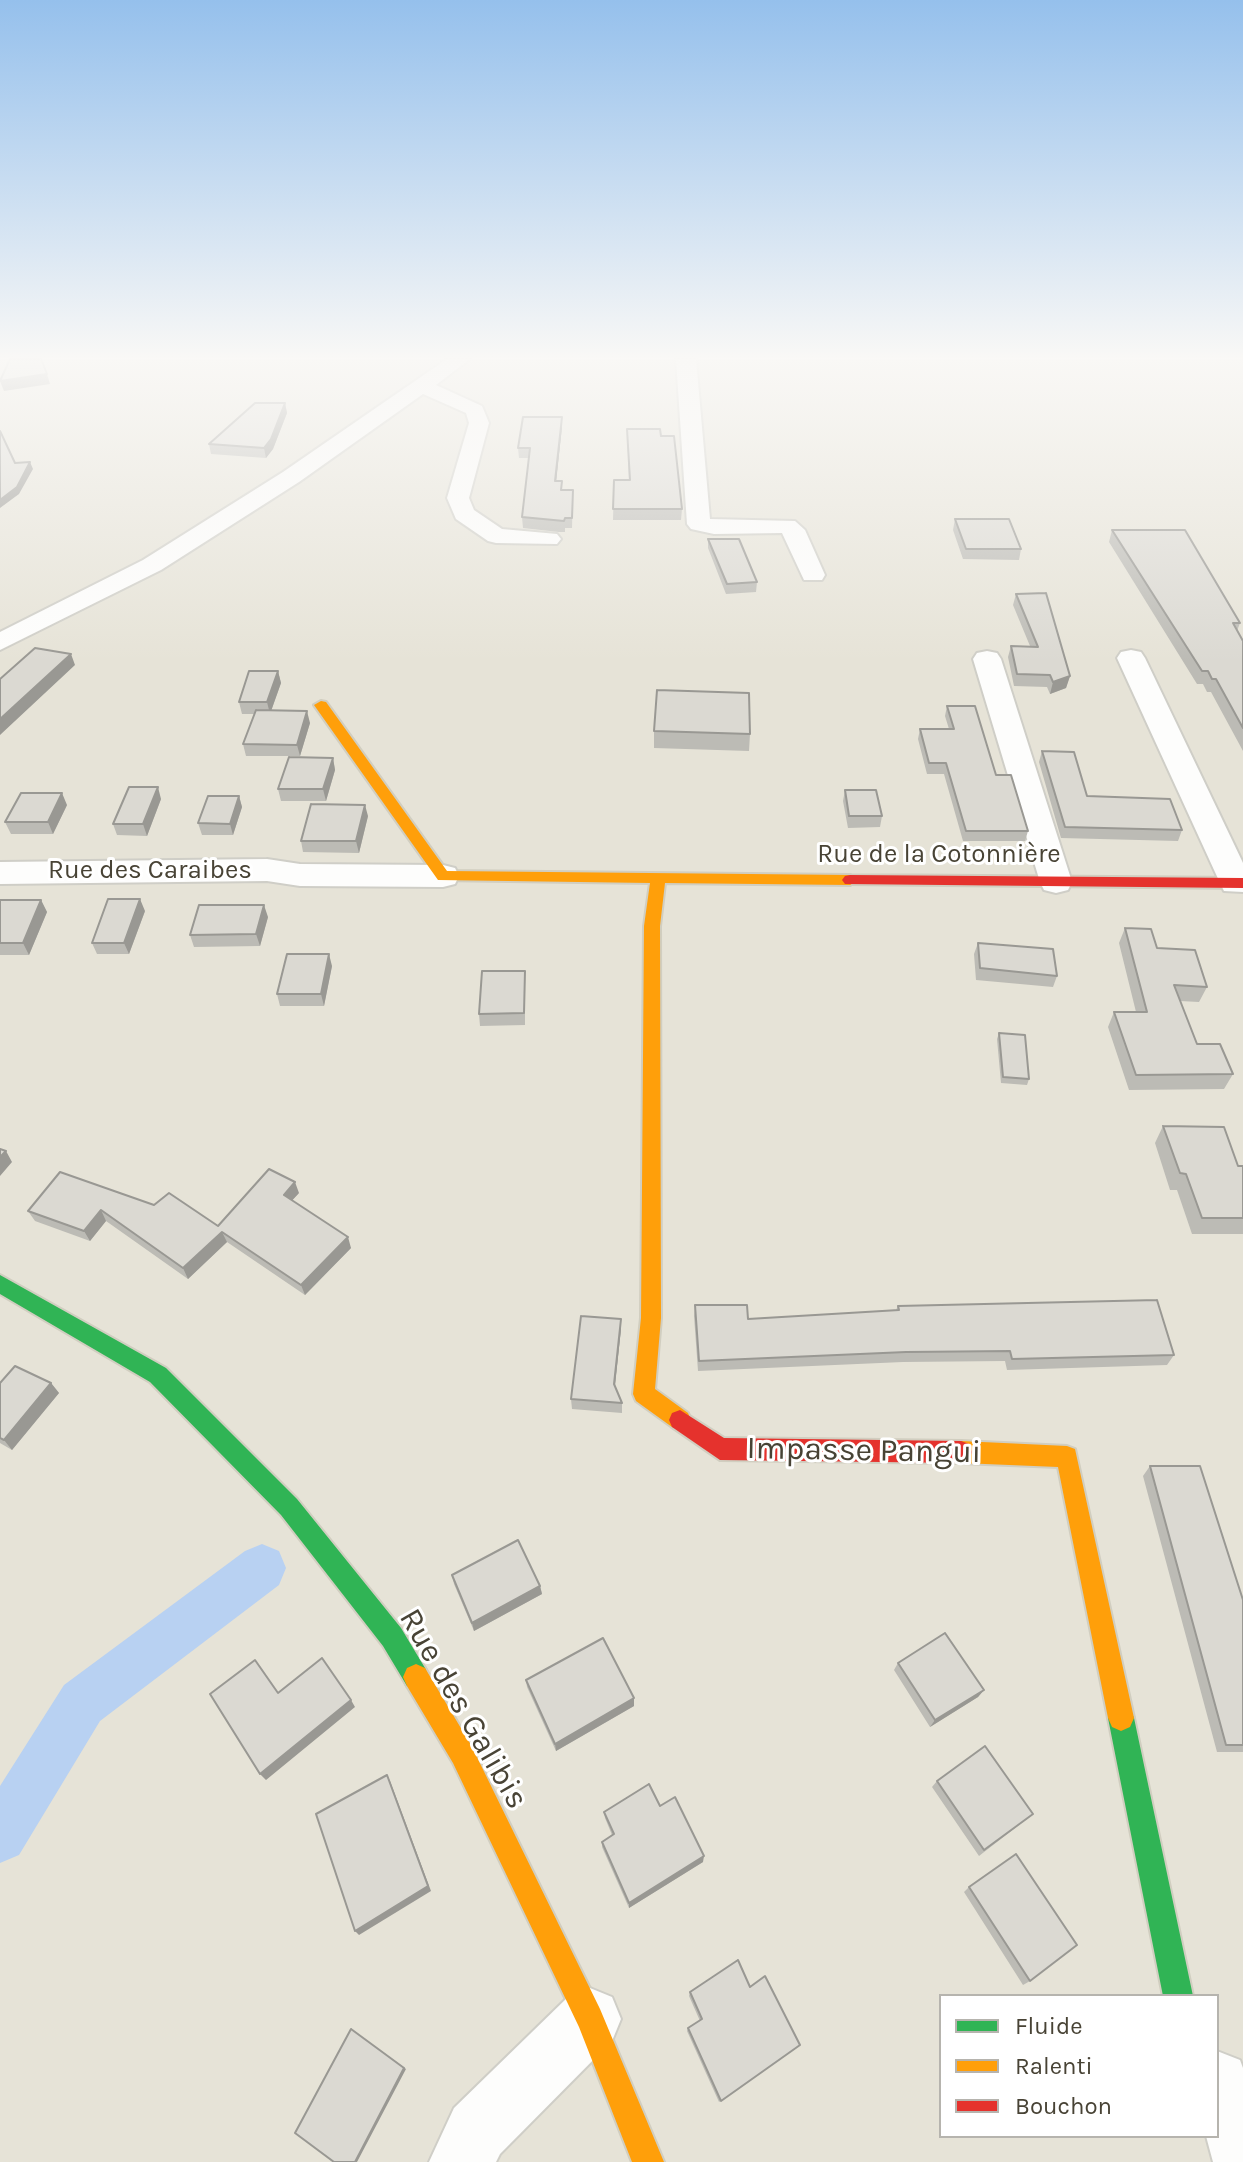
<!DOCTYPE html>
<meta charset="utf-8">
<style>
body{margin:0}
#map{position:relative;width:1243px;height:2162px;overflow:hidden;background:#f1f0ea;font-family:Karla,sans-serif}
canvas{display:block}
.legend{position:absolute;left:939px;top:1994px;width:280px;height:144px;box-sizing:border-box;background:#fff;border:2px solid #b6b4ae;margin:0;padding:10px 14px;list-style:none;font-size:24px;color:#484335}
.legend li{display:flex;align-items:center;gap:16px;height:40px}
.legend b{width:40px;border:2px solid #b6b4ae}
</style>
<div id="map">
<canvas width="1243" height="2162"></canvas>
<ul class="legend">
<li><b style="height:10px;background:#30b455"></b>Fluide</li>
<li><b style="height:10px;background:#ff9f0a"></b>Ralenti</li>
<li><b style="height:10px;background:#e5322d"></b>Bouchon</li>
</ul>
</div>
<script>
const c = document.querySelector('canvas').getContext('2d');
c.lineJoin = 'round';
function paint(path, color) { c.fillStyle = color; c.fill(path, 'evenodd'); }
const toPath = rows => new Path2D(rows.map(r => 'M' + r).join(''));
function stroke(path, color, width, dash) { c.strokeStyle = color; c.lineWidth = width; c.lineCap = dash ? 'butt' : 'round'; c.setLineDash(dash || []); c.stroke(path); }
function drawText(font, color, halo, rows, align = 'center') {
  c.font = font + ' Karla,sans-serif'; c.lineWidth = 6; c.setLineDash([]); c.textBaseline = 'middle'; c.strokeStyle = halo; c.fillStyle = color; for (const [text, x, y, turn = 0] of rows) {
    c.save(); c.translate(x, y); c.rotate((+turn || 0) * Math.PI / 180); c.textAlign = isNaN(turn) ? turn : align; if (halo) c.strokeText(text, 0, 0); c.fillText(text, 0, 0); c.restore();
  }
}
paint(toPath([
 [0,359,1243,359,1243,2162,0,2162],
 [941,1996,1217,1996,1217,2136,941,2136]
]), '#e6e3d7');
paint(toPath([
 [262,1544,279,1551,286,1568,279,1585,100,1721,19,1855,0,1863,0,1786,64,1685,245,1551,262,1544]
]), '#b8d1f2');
const street = toPath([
 [447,359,470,359,436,385,482,406,489,423,469,498,474,510,502,529,557,534,561,539,557,544,496,543,488,541,456,519,447,498,469,423,466,413,423,394,299,482,161,570,0,650,0,632,143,560,283,472,447,359],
 [676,359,696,359,710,519,795,521,805,530,825,575,822,580,804,580,782,533,714,534,691,529,687,524,676,359],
 [1131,650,1141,652,1145,658,1243,863,1243,892,1224,891,1220,883,1117,658,1121,652,1131,650],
 [987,651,997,653,1001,659,1072,882,1068,890,1056,893,1044,890,1040,882,973,659,977,653,987,651],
 [267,859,300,864,443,865,455,868,459,876,455,884,443,887,300,886,267,881,0,884,0,862,267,859],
 [590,1988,612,1997,621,2019,612,2041,500,2154,496,2162,429,2162,454,2108,568,1997,590,1988],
 [1217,2051,1240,2060,1243,2068,1243,2162,1213,2162,1206,2136,1217,2136,1217,2051]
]);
const fast = toPath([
 [0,1275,166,1368,297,1499,401,1628,425,1668,429,1677,425,1686,416,1690,407,1686,383,1646,281,1515,150,1382,0,1294,0,1275],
 [1121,1705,1130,1709,1134,1718,1193,1996,1163,1996,1108,1718,1112,1709,1121,1705]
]);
const slow = toPath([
 [321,701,326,702,447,871,850,875,858,880,850,885,665,883,660,926,661,1318,655,1389,688,1413,691,1420,688,1427,680,1430,672,1427,636,1401,633,1394,641,1318,644,926,650,883,438,880,314,705,321,701],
 [961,1441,1067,1446,1075,1449,1134,1718,1130,1727,1121,1731,1112,1727,1108,1718,1058,1467,961,1463,953,1460,950,1452,953,1444,961,1441],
 [416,1664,425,1668,471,1745,600,2009,664,2162,632,2162,579,2027,453,1763,407,1686,403,1677,407,1668,416,1664]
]);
const jam = toPath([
 [850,875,1243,878,1243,888,845,884,842,880,845,876,850,875],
 [680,1410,724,1438,961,1441,969,1444,972,1452,969,1460,961,1463,720,1460,672,1427,669,1420,672,1413,680,1410]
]);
stroke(street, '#cfcec7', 4);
stroke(fast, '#d1cec0', 4);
stroke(slow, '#d1cec0', 4);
stroke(jam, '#d1cec0', 4);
paint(street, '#fdfdfc');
paint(fast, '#30b455');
paint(slow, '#ff9f0a');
paint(jam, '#e5322d');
paint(toPath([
 [285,403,287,413,273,449,266,458,211,454,209,444],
 [562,427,556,481,562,481,562,490,573,490,572,528,565,528,565,532,559,532,523,528,522,517,529,458,519,458,518,448],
 [627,429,661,436,682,509,681,520,613,520,614,480,629,480],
 [955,519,1021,549,1019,560,963,559,953,530],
 [1112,530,1240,623,1237,631,1243,641,1243,751,1211,692,1207,692,1203,684,1197,684,1109,542],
 [708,539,757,582,756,592,726,594,708,548],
 [1016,594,1070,676,1066,688,1050,694,1047,687,1014,686,1008,657,1011,646,1030,646,1013,605],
 [278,671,281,683,271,711,310,723,300,756,246,756,243,744,254,714,242,714,239,702],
 [947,706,996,775,1028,831,1025,841,963,841,944,774,927,774,918,739,920,729,949,729,945,716],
 [654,731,750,734,749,751,654,748],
 [1042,751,1087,796,1182,830,1178,841,1061,838,1039,762],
 [333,758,335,770,326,801,281,801,278,789],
 [845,790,882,816,880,827,848,828,843,801],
 [239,796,242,807,233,835,202,835,198,823],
 [161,799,147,836,117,835,113,824],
 [67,805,53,834,11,834,5,822],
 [368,816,359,853,303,852,301,841],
 [0,900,41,900,47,912,29,955,0,955],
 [145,911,129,954,97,954,92,943],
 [268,917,260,946,194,947,190,935],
 [1125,928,1157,948,1207,987,1199,1002,1180,1001,1197,1044,1233,1074,1224,1089,1129,1090,1108,1027,1114,1012,1136,1012,1119,943],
 [978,943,1057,976,1053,987,976,980,974,954],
 [332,966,324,1006,280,1006,277,994],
 [525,971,525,1025,480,1026,479,1014],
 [999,1033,1029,1079,1027,1085,1001,1083,997,1039],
 [1163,1126,1238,1166,1243,1166,1243,1234,1192,1234,1177,1190,1170,1190,1155,1143],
 [299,1193,292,1200,351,1248,305,1295,227,1242,188,1279,106,1221,90,1241,35,1221,28,1211,154,1205,218,1226],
 [695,1305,748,1319,896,1310,898,1306,1174,1355,1167,1365,1007,1370,1005,1361,903,1362,698,1371,694,1316],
 [621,1329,615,1386,622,1403,622,1413,572,1409,571,1399],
 [0,1383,51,1383,59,1393,12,1450,0,1443],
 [1150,1466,1243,1600,1243,1752,1217,1752,1143,1476],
 [452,1575,540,1586,542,1594,474,1631,454,1584],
 [898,1663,984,1690,978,1697,930,1727,894,1670],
 [526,1680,634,1706,556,1751,527,1687],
 [937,1781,1033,1814,979,1856,932,1787],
 [660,1806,703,1862,629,1908,602,1847,602,1842,612,1835,605,1818,604,1812],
 [969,1887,1030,1981,1023,1985,964,1892],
 [750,1987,800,2045,719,2102,687,2031,688,2028,700,2021,689,1996,690,1992]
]), '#bcbbb5');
paint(toPath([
 [47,374,50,384,4,391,0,381],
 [285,403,287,413,273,449,266,458,264,448],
 [562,417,562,427,555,492,555,481],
 [30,462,33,469,19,494,0,508,0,500],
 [71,654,75,665,0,735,0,719],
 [278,671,281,683,270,714,267,702],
 [1070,676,1066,688,1050,694,1053,682],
 [307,711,310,723,300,756,297,745],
 [333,758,335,770,326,801,323,789],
 [158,787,161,799,147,836,143,824],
 [62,793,67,805,53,834,48,822],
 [239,796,242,807,233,835,230,824],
 [365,805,368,816,359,853,356,841],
 [140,899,145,911,129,954,124,943],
 [41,900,47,912,29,955,23,943],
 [264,905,268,917,260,946,256,934],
 [329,954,332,966,324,1006,321,994],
 [6,1151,12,1162,0,1176,0,1157],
 [295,1182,299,1193,287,1206,284,1195],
 [101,1210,106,1221,90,1241,84,1231],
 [222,1232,227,1242,188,1279,183,1268],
 [348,1237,351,1248,305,1295,301,1285],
 [621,1319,621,1329,614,1394,614,1384],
 [51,1383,59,1393,12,1450,4,1440],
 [540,1586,542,1594,474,1631,472,1623],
 [984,1690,978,1697,930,1727,935,1720],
 [634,1698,634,1706,556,1751,555,1744],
 [351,1700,355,1707,266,1780,260,1774],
 [387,1775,390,1781,431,1891,359,1935,355,1931],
 [704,1856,703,1862,629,1908,629,1903],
 [351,2029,406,2069,357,2162,355,2162]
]), '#999893');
const building = toPath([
 [10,359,41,359,47,374,0,381,10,359],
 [255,403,285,403,271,439,264,448,209,444,255,403],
 [523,417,562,417,555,481,562,481,561,490,573,490,572,518,565,518,564,521,522,517,530,448,518,448,523,417],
 [627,429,660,429,661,436,674,436,682,509,613,509,614,480,630,480,627,429],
 [0,431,15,463,30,462,17,487,0,500,0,431],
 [955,519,1009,519,1021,549,966,549,955,519],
 [1112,530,1185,530,1240,623,1233,623,1243,641,1243,728,1216,679,1212,679,1208,671,1202,671,1112,530],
 [708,539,739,539,757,582,727,584,708,539],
 [1046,593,1070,676,1053,682,1050,675,1017,674,1011,646,1038,647,1016,594,1046,593],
 [35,648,71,654,0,719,0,679,35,648],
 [249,671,278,671,267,702,239,702,249,671],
 [657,690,749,693,750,734,654,731,657,690],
 [947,706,975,706,996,775,1011,775,1028,831,966,831,946,763,929,763,920,729,954,729,947,706],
 [256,710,307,711,297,745,243,744,256,710],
 [1042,751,1074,752,1087,796,1170,799,1182,830,1065,827,1042,751],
 [289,757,333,758,323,789,278,789,289,757],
 [129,787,158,787,143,824,113,824,129,787],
 [845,790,876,790,882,816,849,816,845,790],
 [21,793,62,793,48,822,5,822,21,793],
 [208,796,239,796,230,824,198,823,208,796],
 [311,804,365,805,356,841,301,841,311,804],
 [108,899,140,899,124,943,92,943,108,899],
 [0,900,41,900,23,943,0,943,0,900],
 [199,905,264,905,256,934,190,935,199,905],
 [1125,928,1151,929,1157,948,1195,950,1207,987,1174,985,1197,1044,1220,1044,1233,1074,1136,1075,1114,1012,1147,1012,1125,928],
 [978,943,1053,949,1057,976,980,968,978,943],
 [287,954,329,954,321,994,277,994,287,954],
 [482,971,525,971,524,1013,479,1014,482,971],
 [999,1033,1025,1035,1029,1079,1003,1077,999,1033],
 [1163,1126,1224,1127,1238,1166,1243,1166,1243,1218,1202,1218,1186,1174,1180,1173,1163,1126],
 [0,1149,6,1151,0,1157,0,1149],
 [269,1169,295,1182,284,1195,348,1237,301,1285,222,1232,183,1268,101,1210,84,1231,28,1211,60,1172,154,1205,169,1193,218,1226,269,1169],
 [1157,1300,1174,1355,1012,1359,1010,1351,906,1352,699,1361,695,1305,747,1305,748,1319,899,1310,898,1306,1157,1300],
 [581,1316,621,1319,614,1384,622,1403,571,1399,581,1316],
 [15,1366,51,1383,4,1440,0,1438,0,1383,15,1366],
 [1150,1466,1200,1466,1243,1600,1243,1745,1226,1745,1150,1466],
 [518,1540,540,1586,472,1623,452,1575,518,1540],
 [945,1633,984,1690,935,1720,898,1663,945,1633],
 [603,1638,634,1698,555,1744,526,1680,603,1638],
 [322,1658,351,1700,260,1774,210,1694,255,1660,278,1693,322,1658],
 [985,1746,1033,1814,984,1850,937,1781,985,1746],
 [387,1775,428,1886,355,1931,316,1814,387,1775],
 [649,1784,660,1806,675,1797,704,1856,629,1903,602,1842,614,1834,604,1812,649,1784],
 [1016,1854,1077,1945,1030,1981,969,1887,1016,1854],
 [738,1960,750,1987,765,1976,800,2045,721,2101,688,2028,702,2019,690,1992,738,1960],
 [351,2029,404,2068,355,2162,334,2162,295,2133,351,2029]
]);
paint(building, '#dbd9d2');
stroke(building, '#999893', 2);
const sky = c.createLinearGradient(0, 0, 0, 662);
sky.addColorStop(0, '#95c0ec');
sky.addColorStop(0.54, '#f9f8f6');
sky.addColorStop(1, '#f9f8f600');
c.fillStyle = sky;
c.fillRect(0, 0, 1243, 662);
drawText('26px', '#484335', '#fff', [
 ["Rue de la Cotonnière",939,855],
 ["Rue des Caraibes",150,871]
]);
drawText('32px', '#484335', '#fff', [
 ["Impasse Pangui",864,1451,1],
 ["Rue des Galibis",463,1709,60]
]);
</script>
